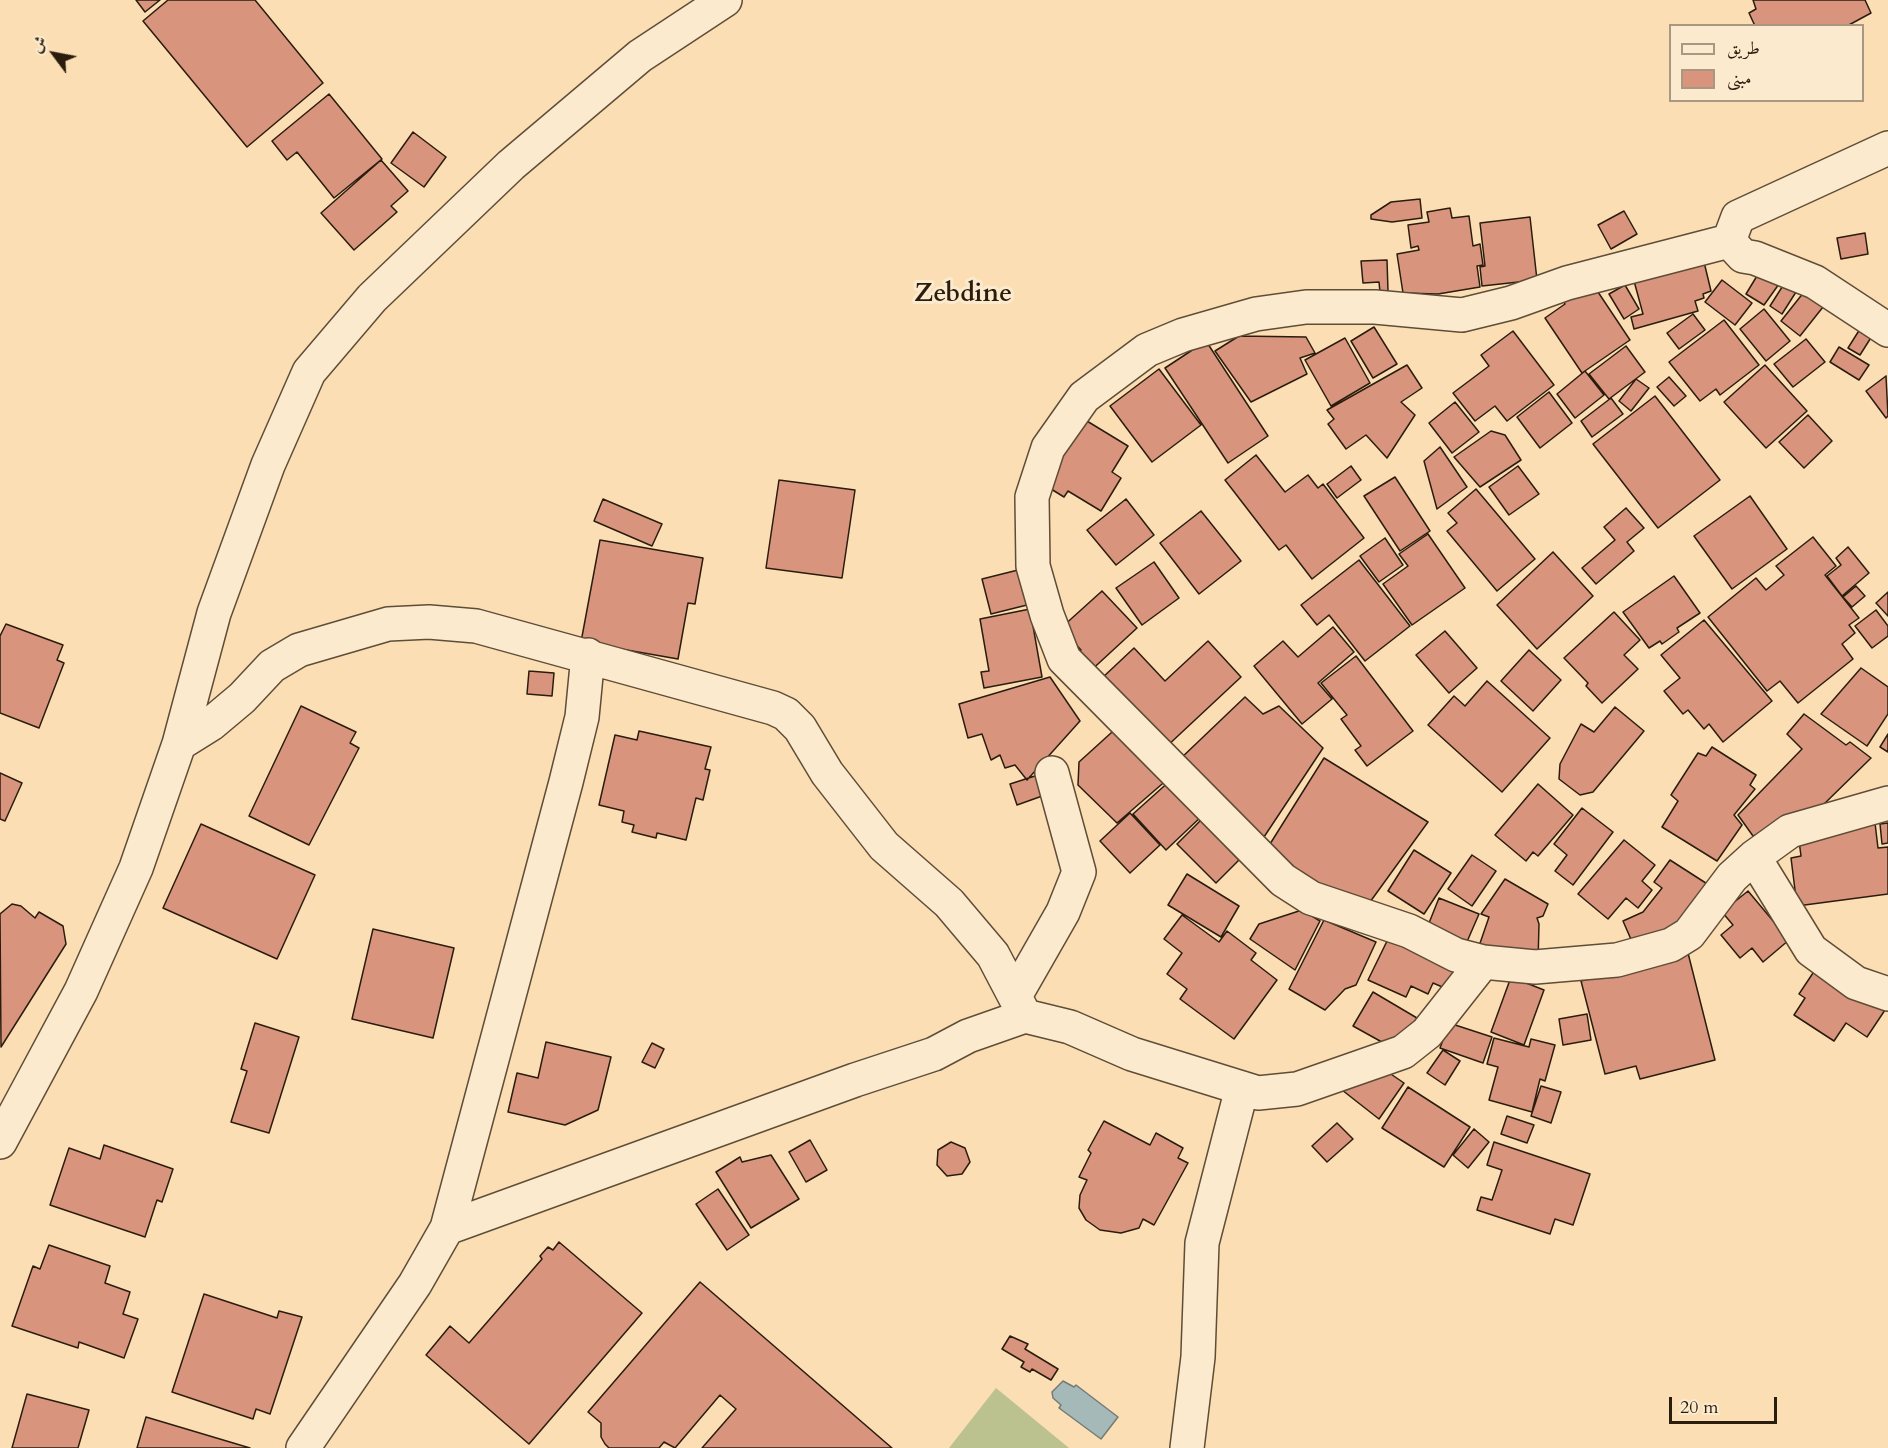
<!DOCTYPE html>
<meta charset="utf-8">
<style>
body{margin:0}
#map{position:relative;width:1888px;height:1448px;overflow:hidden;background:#fbdeb3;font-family:Cardo,Amiri,serif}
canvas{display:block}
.legend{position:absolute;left:1669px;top:24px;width:195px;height:78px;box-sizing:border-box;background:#fceace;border:2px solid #a89881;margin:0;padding:8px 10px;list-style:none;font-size:18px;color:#2a1d0e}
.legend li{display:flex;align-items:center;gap:12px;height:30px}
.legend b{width:30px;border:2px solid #a89881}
.north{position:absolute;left:24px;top:24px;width:60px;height:60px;-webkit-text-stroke:4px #fceace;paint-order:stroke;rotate:302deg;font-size:16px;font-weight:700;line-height:24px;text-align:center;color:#2a1d0e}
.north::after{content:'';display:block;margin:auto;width:21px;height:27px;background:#2a1d0e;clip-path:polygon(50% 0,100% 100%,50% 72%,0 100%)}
.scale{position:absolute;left:1669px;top:1397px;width:108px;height:27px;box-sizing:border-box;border:3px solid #2a1d0e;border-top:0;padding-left:8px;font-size:18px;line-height:21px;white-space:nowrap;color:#2a1d0e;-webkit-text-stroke:4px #fceace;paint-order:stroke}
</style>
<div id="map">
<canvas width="1888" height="1448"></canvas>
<ul class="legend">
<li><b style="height:8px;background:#fceace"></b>طريق</li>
<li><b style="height:16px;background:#d9947e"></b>مبنى</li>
</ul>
<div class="north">ش</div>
<div class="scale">20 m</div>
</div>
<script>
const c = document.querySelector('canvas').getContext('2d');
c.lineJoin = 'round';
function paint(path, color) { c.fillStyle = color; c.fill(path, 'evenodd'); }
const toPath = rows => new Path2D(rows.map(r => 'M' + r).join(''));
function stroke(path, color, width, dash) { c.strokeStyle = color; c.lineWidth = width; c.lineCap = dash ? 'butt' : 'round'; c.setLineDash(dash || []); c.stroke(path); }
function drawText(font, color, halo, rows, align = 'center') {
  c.font = font + ' Cardo,serif'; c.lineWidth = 6; c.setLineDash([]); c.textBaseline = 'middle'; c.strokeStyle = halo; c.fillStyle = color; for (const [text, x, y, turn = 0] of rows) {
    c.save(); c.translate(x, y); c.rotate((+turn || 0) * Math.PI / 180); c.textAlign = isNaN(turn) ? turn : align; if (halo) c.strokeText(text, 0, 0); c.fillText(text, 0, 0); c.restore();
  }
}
paint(toPath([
 [996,1388,1069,1448,949,1448]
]), '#bbc28f');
const water = toPath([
 [1063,1381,1074,1387,1076,1385,1118,1417,1101,1439,1059,1408,1061,1405,1053,1398,1052,1392,1063,1381]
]);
paint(water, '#a6b9b9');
stroke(water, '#747b75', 1.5);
const building = toPath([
 [136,0,160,0,145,12,136,0],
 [168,0,255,0,323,83,247,147,143,21,168,0],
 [1753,0,1865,0,1871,13,1847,26,1755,26,1749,13,1756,9,1753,0],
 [329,94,382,159,334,198,297,152,287,160,272,141,329,94],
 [413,132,446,157,424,187,391,163,413,132],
 [381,160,408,191,391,206,397,212,354,250,321,213,381,160],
 [1420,199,1422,218,1392,222,1371,219,1371,215,1391,202,1420,199],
 [1450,208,1452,218,1469,216,1473,246,1480,244,1483,265,1477,266,1480,287,1438,294,1403,293,1397,254,1419,250,1418,246,1411,248,1408,225,1429,222,1427,212,1450,208],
 [1624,211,1637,234,1611,249,1598,225,1624,211],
 [1530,217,1537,280,1482,286,1480,267,1485,266,1480,223,1530,217],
 [1865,233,1868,254,1841,259,1837,238,1865,233],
 [1387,260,1388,291,1380,292,1379,282,1363,283,1361,261,1387,260],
 [1704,262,1711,291,1703,294,1704,298,1695,301,1698,311,1634,329,1631,317,1643,314,1634,281,1704,262],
 [1760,271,1779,284,1764,305,1746,294,1760,271],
 [1722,280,1752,303,1735,325,1705,302,1722,280],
 [1784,284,1796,292,1782,314,1770,306,1784,284],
 [1625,285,1639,309,1624,319,1609,294,1625,285],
 [1594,286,1630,340,1582,373,1545,318,1565,304,1563,300,1594,286],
 [1804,292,1823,307,1800,336,1781,321,1804,292],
 [1764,309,1790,341,1766,361,1740,329,1764,309],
 [1693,314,1705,330,1679,349,1667,333,1693,314],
 [1724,320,1759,365,1720,395,1716,389,1700,401,1669,362,1724,320],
 [1374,327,1397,364,1373,378,1351,341,1374,327],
 [1860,329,1872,336,1860,355,1848,348,1860,329],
 [1513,331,1554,385,1507,421,1495,406,1475,421,1453,393,1489,366,1481,355,1513,331],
 [1239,336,1306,337,1315,353,1300,358,1307,374,1251,402,1215,351,1239,336],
 [1345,338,1370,383,1331,406,1305,360,1345,338],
 [1806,339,1825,362,1793,387,1774,364,1806,339],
 [1206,341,1268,436,1228,463,1165,368,1206,341],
 [1626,346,1645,372,1609,399,1589,374,1626,346],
 [1839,347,1869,365,1859,380,1830,362,1839,347],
 [1407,365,1422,388,1401,402,1415,415,1387,458,1366,435,1346,449,1328,424,1334,419,1327,410,1407,365],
 [1765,365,1807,411,1766,448,1724,402,1765,365],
 [1159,369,1201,425,1152,462,1110,406,1159,369],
 [1585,371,1604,395,1575,418,1557,394,1585,371],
 [1886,376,1888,416,1886,418,1866,391,1886,376],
 [1669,377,1686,396,1674,406,1657,387,1669,377],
 [1636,379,1649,388,1631,411,1619,401,1636,379],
 [1549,392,1572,423,1540,448,1517,417,1549,392],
 [1655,396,1720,480,1658,528,1593,444,1655,396],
 [1611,398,1623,414,1592,437,1581,421,1611,398],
 [1455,402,1479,432,1452,453,1429,423,1455,402],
 [1808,415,1832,441,1804,468,1779,442,1808,415],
 [1082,418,1128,446,1112,472,1121,478,1101,511,1068,491,1064,497,1043,484,1082,418],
 [1491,431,1505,435,1521,460,1480,487,1454,457,1491,431],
 [1440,447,1467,487,1437,509,1424,461,1440,447],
 [1256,455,1285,492,1308,475,1318,488,1323,484,1364,538,1312,579,1286,545,1279,550,1225,480,1256,455],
 [1351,466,1361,480,1337,498,1327,484,1351,466],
 [1518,466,1539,494,1509,515,1489,487,1518,466],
 [1395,477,1430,531,1400,551,1364,496,1395,477],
 [779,480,855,490,842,578,766,568,779,480],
 [1476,489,1535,559,1497,591,1447,531,1457,523,1448,513,1476,489],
 [1750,496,1787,549,1732,589,1694,536,1750,496],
 [603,499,662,524,652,546,594,521,603,499],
 [1126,499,1154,535,1116,565,1087,530,1126,499],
 [1626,508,1644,528,1627,542,1634,551,1596,584,1582,568,1615,540,1604,527,1626,508],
 [1201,511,1241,561,1199,594,1160,543,1201,511],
 [1428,534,1465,588,1412,625,1383,584,1408,566,1399,554,1428,534],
 [1813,537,1836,566,1825,575,1859,618,1849,625,1855,633,1842,644,1853,659,1798,703,1780,681,1767,691,1708,617,1756,578,1766,590,1784,575,1776,566,1813,537],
 [1385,538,1403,565,1379,582,1360,556,1385,538],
 [600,540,703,558,695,604,688,603,678,659,581,642,600,540],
 [1848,547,1869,573,1842,596,1827,576,1841,565,1836,558,1848,547],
 [1553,552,1593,596,1537,649,1497,605,1553,552],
 [1359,560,1410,626,1365,661,1329,615,1317,625,1301,605,1359,560],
 [1154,562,1179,598,1142,625,1116,588,1154,562],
 [1018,570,1027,605,991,614,982,579,1018,570],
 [1674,576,1700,613,1677,628,1679,632,1662,644,1660,641,1649,648,1623,612,1674,576],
 [1856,586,1865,596,1852,607,1843,597,1856,586],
 [1102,591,1137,628,1086,675,1071,659,1081,650,1061,628,1102,591],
 [1888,592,1888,616,1876,603,1888,592],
 [1030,609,1042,677,984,688,981,672,989,671,980,619,1030,609],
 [1876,610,1888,626,1888,636,1872,648,1855,626,1876,610],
 [1614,612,1640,640,1624,655,1638,669,1602,703,1586,686,1588,683,1564,658,1614,612],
 [1704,620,1772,701,1723,742,1709,724,1704,729,1688,710,1683,714,1664,691,1680,678,1661,655,1704,620],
 [6,624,63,645,57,660,64,663,39,728,0,713,0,636,6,624],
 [1333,627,1354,652,1318,683,1332,699,1302,724,1254,666,1283,641,1298,657,1333,627],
 [1445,631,1477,668,1449,693,1416,655,1445,631],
 [1208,641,1241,677,1165,748,1101,679,1134,648,1165,681,1208,641],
 [1529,650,1561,680,1533,711,1501,681,1529,650],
 [1356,656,1413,731,1367,766,1355,750,1361,746,1341,719,1347,715,1321,683,1356,656],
 [1861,668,1888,687,1888,714,1867,746,1821,714,1861,668],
 [529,671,554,673,552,696,527,694,529,671],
 [1050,677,1080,721,1027,780,1015,765,1005,768,1000,755,991,760,982,734,968,738,959,704,1050,677],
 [1487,681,1550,738,1502,792,1428,725,1454,696,1465,706,1487,681],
 [1245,697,1263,714,1279,706,1323,748,1256,849,1178,761,1245,697],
 [301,706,356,732,350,743,359,748,309,845,249,816,301,706],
 [1615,707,1644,731,1593,792,1580,795,1559,779,1560,764,1581,724,1594,732,1615,707],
 [1804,714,1846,745,1850,742,1871,758,1821,807,1789,824,1753,836,1738,815,1802,749,1787,734,1804,714],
 [1122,723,1169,778,1117,823,1078,785,1079,762,1122,723],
 [639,731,711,747,705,769,710,770,703,800,696,798,686,840,657,833,656,838,632,832,634,825,622,822,624,811,599,805,615,735,637,740,639,731],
 [1888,734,1888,752,1880,747,1888,734],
 [1712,747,1756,775,1750,785,1755,789,1734,815,1742,825,1717,861,1662,827,1678,801,1671,795,1698,753,1706,756,1712,747],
 [1324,758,1428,822,1370,902,1315,887,1270,844,1324,758],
 [0,773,22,783,5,821,0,819,0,773],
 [1038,775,1045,795,1017,805,1010,784,1038,775],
 [1172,779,1204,814,1166,850,1133,814,1172,779],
 [1538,784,1573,815,1538,856,1533,852,1526,861,1495,835,1538,784],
 [1582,808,1613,832,1573,885,1555,871,1567,855,1554,844,1582,808],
 [1130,813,1160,845,1130,873,1100,841,1130,813],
 [1201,820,1239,860,1216,883,1177,844,1201,820],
 [1875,823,1878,848,1888,847,1888,894,1797,906,1791,858,1801,856,1798,833,1875,823],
 [1888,823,1888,843,1882,844,1880,824,1888,823],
 [201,824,315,875,277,959,163,908,201,824],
 [1624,840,1655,865,1642,881,1652,890,1638,908,1626,898,1608,919,1578,894,1624,840],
 [1414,850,1451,873,1424,914,1388,891,1414,850],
 [1472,855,1496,871,1472,906,1448,889,1472,855],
 [1670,860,1712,887,1684,923,1633,944,1623,921,1643,912,1662,888,1654,882,1670,860],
 [1187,874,1239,906,1221,937,1168,905,1187,874],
 [1505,879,1548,904,1543,916,1537,918,1539,924,1538,962,1477,952,1489,917,1481,914,1505,879],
 [1748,891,1789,940,1763,962,1752,948,1740,958,1721,935,1733,925,1722,912,1748,891],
 [1439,898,1479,914,1466,944,1427,928,1439,898],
 [12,904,21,906,35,918,39,912,63,926,66,944,1,1047,0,914,12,904],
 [1302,910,1320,921,1295,970,1250,939,1259,924,1302,910],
 [1182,915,1219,942,1227,931,1256,953,1251,960,1277,980,1234,1039,1180,999,1187,989,1167,974,1182,953,1164,939,1182,915],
 [1324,920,1376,942,1356,985,1345,989,1325,1010,1289,989,1324,920],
 [373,929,454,948,433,1038,352,1019,373,929],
 [1390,935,1457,967,1447,989,1433,983,1428,994,1411,986,1406,997,1368,980,1390,935],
 [1688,953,1715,1060,1640,1079,1636,1066,1605,1074,1581,981,1688,953],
 [1817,967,1885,1010,1867,1037,1846,1023,1834,1041,1794,1015,1805,998,1799,994,1817,967],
 [1511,977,1544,990,1524,1045,1491,1032,1511,977],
 [1373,992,1417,1018,1398,1051,1353,1026,1373,992],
 [1587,1014,1591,1040,1563,1045,1559,1019,1587,1014],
 [255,1023,299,1037,269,1133,231,1122,247,1071,241,1069,255,1023],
 [1449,1023,1492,1037,1483,1063,1440,1048,1449,1023],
 [1494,1038,1529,1047,1531,1039,1555,1045,1545,1081,1540,1079,1532,1112,1489,1100,1498,1067,1487,1064,1494,1038],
 [546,1042,611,1057,598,1110,565,1125,508,1112,517,1073,538,1078,546,1042],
 [652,1043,664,1049,655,1068,642,1062,652,1043],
 [1443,1050,1460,1061,1445,1085,1427,1073,1443,1050],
 [1379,1066,1404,1083,1379,1119,1342,1090,1379,1066],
 [1541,1086,1561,1092,1551,1123,1531,1116,1541,1086],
 [1408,1087,1470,1127,1444,1167,1382,1128,1408,1087],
 [1507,1116,1534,1125,1527,1143,1501,1134,1507,1116],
 [1104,1121,1150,1145,1156,1133,1183,1148,1178,1158,1188,1163,1154,1225,1143,1219,1139,1228,1121,1233,1100,1230,1086,1220,1079,1208,1080,1195,1087,1180,1079,1177,1091,1153,1088,1150,1104,1121],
 [1337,1123,1353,1139,1327,1162,1312,1146,1337,1123],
 [1474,1129,1489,1142,1468,1168,1453,1155,1474,1129],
 [810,1140,827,1170,806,1182,789,1152,810,1140],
 [951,1142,965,1148,970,1162,962,1174,947,1176,937,1165,938,1150,951,1142],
 [1494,1142,1590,1174,1573,1225,1555,1219,1550,1234,1477,1210,1481,1197,1492,1200,1502,1170,1487,1165,1494,1142],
 [104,1145,173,1169,162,1202,157,1200,145,1237,50,1205,69,1148,100,1159,104,1145],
 [771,1155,799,1199,751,1228,716,1172,740,1157,742,1162,771,1155],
 [718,1189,749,1235,727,1250,696,1204,718,1189],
 [559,1242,642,1313,529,1444,426,1355,450,1326,469,1343,542,1259,540,1256,548,1247,553,1250,559,1242],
 [49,1245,110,1266,105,1283,130,1292,123,1314,138,1319,124,1358,79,1342,78,1348,12,1326,33,1266,40,1269,49,1245],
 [700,1282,892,1448,702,1448,736,1409,720,1395,675,1448,664,1442,659,1448,609,1448,605,1444,601,1437,601,1423,588,1412,700,1282],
 [204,1294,277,1318,279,1311,302,1317,270,1414,256,1409,253,1419,172,1392,204,1294],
 [1010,1336,1028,1344,1025,1349,1058,1369,1051,1380,1032,1369,1030,1372,1021,1367,1024,1362,1002,1349,1010,1336],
 [27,1394,89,1410,78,1448,12,1448,27,1394],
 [146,1417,250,1448,137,1448,146,1417]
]);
paint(building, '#d9947e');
stroke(building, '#2a1d0e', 1.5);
const street = toPath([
 [1888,148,1738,217,1729,241,1743,256,1755,258,1815,282,1888,330],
 [1729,241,1567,283,1511,303,1462,315,1375,307,1306,307,1256,314,1183,335,1147,350,1084,397,1048,448,1032,497,1033,566,1047,615,1064,659,1283,880,1311,898,1409,931,1456,955,1483,962,1535,967,1617,960,1671,945,1689,934,1732,877,1754,857,1790,831,1888,803],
 [179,744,211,724,242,698,272,666,299,650,388,624,429,622,476,626,773,708,786,714,800,728,827,773,884,846,949,903,993,955,1025,1016,968,1036,934,1054,855,1080,447,1228],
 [1754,857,1811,950,1856,983,1888,994],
 [1015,996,1063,912,1079,872,1052,773],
 [1025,1016,1070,1027,1132,1054,1258,1093,1297,1089,1403,1052,1427,1033,1483,962],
 [0,1142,81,991,136,868,179,744,214,613,268,465,309,372,372,298,511,165,640,56,725,0],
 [303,1448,415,1284,447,1228,566,782,582,717,588,655],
 [1187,1448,1198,1357,1202,1243,1242,1088]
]);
stroke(street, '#5e4d37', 36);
stroke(street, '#fceace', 33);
drawText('bold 26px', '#2a1d0e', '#fceace', [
 ["Zebdine",963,295]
]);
</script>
